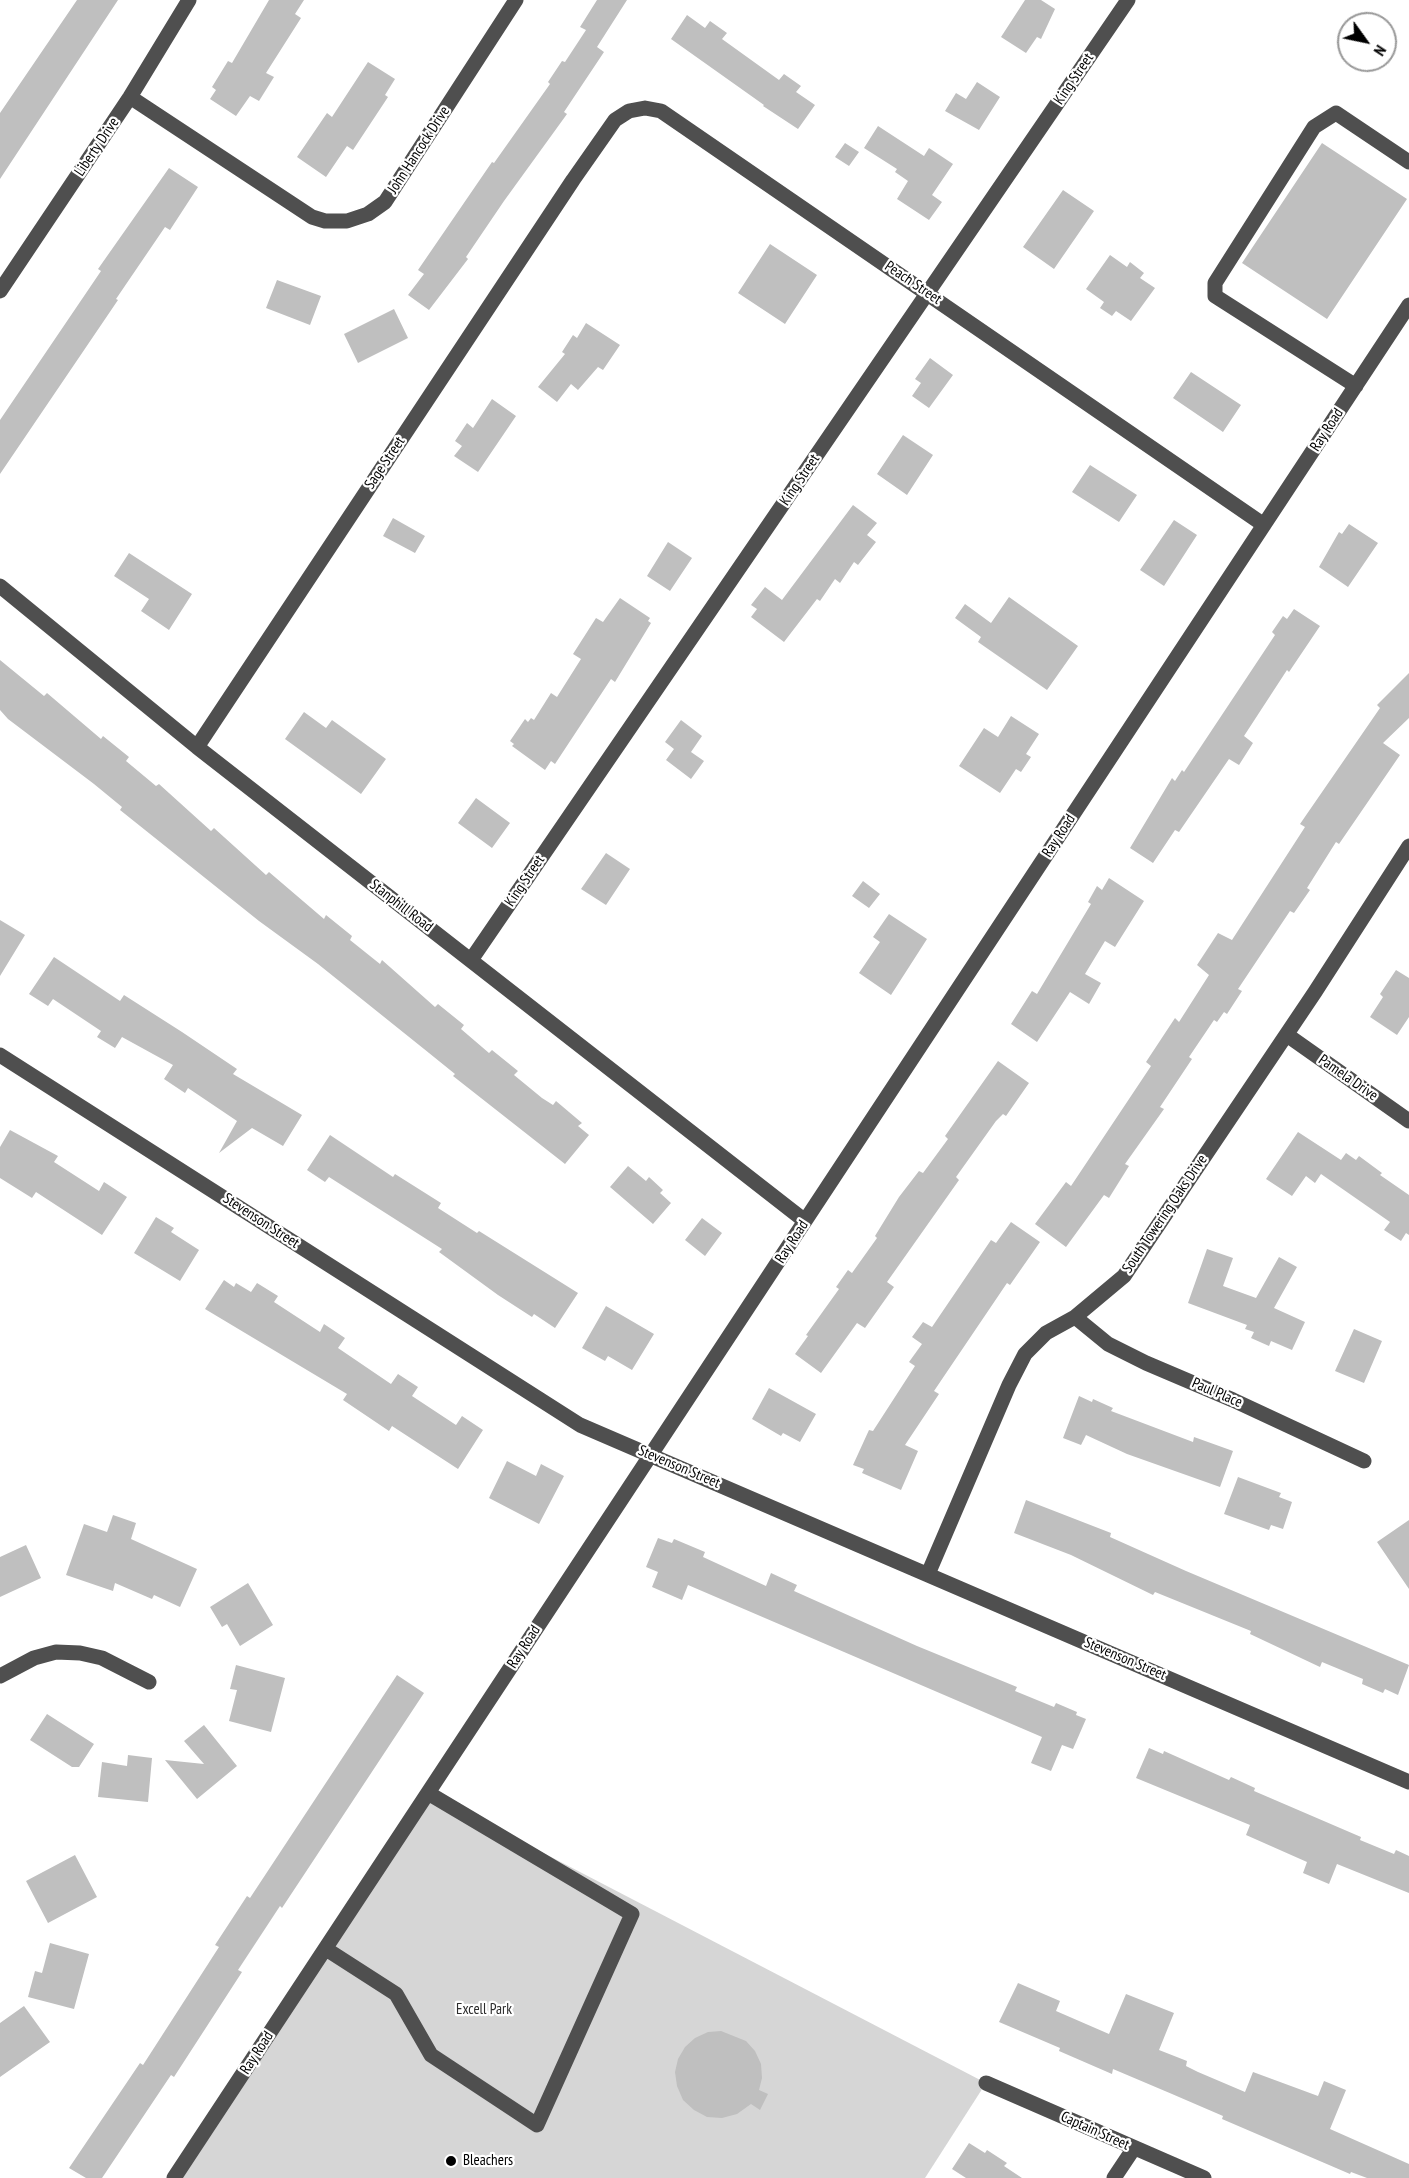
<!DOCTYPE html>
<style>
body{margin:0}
#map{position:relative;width:1409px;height:2178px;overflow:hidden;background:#fff;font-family:"PT Sans Narrow",sans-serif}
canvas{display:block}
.north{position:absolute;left:1337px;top:12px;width:60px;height:60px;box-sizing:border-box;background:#fff;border:2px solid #999;border-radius:50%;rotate:123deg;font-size:16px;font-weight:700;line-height:24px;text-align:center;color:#000}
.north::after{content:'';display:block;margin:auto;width:21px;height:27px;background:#000;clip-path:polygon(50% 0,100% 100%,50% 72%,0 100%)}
</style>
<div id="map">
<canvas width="1409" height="2178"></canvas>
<div class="north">N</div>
</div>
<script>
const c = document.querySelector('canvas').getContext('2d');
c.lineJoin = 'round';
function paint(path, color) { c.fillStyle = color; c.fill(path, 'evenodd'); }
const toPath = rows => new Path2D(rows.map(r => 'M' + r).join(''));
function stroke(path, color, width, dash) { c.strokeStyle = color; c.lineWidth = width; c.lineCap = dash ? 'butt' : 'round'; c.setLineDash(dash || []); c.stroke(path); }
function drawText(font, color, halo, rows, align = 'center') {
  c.font = font + ' "PT Sans Narrow",sans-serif'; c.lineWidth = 4.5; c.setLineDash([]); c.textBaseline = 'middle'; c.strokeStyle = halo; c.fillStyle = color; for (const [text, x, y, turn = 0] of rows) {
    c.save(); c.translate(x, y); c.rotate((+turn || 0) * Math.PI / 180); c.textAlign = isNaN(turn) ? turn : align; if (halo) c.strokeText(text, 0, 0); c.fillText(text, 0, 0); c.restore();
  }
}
paint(toPath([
 [428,1793,986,2083,925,2178,174,2178]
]), '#d6d6d6');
paint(toPath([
 [77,0,118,0,0,179,0,113],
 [269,0,304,0,295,14,301,18,266,73,274,77,259,101,250,96,236,116,210,99,216,90,212,87,228,61,232,63],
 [597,0,627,0,597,47,604,52,564,112,567,114,504,201,466,257,468,259,429,310,408,295,424,274,418,270,492,162,494,163,550,84,548,82,562,61,565,62,586,30,580,27],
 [1025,0,1041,0,1055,9,1041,39,1037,37,1026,53,1001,37],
 [687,15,705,28,710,21,727,33,722,39,779,80,784,74,801,86,796,92,815,105,798,129,763,106,764,105,671,39],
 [368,62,395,79,385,95,388,97,353,150,347,146,326,177,297,157,327,113,332,117],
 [977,82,1000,97,979,130,945,111,956,93,966,99],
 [878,126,924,156,929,148,953,164,932,195,942,202,929,220,897,199,908,181,895,172,897,169,864,148],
 [845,143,859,152,849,166,835,157],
 [1322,143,1407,199,1327,319,1242,263],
 [169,168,198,187,170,230,165,227,116,299,118,300,0,474,0,420,101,271,98,269],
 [1063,190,1094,211,1054,269,1023,247],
 [770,244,817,275,785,324,738,293],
 [1110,255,1127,267,1130,262,1144,273,1140,278,1155,288,1131,321,1116,311,1112,316,1100,308,1104,302,1086,289],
 [277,280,321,296,310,325,266,308],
 [394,309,408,338,358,363,344,334],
 [586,323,620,345,603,370,598,367,578,390,571,384,557,402,538,387,565,354,562,352,573,335,577,338],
 [930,358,953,375,929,408,912,396,921,383,915,379],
 [1191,372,1241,405,1223,432,1173,398],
 [492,399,516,416,478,472,454,456,462,446,455,441,467,423,473,428],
 [903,435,933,455,907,495,877,474],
 [1090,465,1137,495,1119,522,1072,492],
 [853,505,877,523,867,535,876,542,858,565,854,562,840,583,835,579,820,601,817,599,784,642,751,617,757,609,751,605,765,587,782,600],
 [393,518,425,536,415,553,383,536],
 [1174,520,1197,535,1164,586,1140,570],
 [1349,524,1378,543,1348,587,1319,567,1339,532,1342,534],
 [668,542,692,558,670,591,647,576],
 [129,553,192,594,169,630,141,611,149,599,114,576],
 [1009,597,1078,646,1047,690,978,642,981,637,955,618,965,604,991,623],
 [620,598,650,618,648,621,651,623,615,682,611,679,555,764,551,761,545,770,512,746,514,744,510,741,525,719,528,722,531,718,534,720,551,693,557,697,581,659,573,654,596,618,603,622],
 [1294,609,1320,626,1289,672,1287,670,1244,736,1253,743,1239,765,1229,759,1179,832,1175,830,1153,863,1130,848,1172,778,1175,781,1182,770,1184,772,1275,635,1272,632,1283,616,1287,619],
 [0,660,44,696,47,693,101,739,103,736,129,757,126,761,156,786,159,784,211,831,214,828,266,875,269,872,324,919,326,915,352,936,350,940,380,964,382,960,435,1007,438,1004,464,1025,461,1029,489,1053,492,1050,518,1071,514,1075,542,1098,553,1105,556,1101,582,1123,578,1126,589,1135,565,1164,453,1076,455,1074,429,1053,318,964,259,921,120,810,122,807,94,784,8,719,0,710],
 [1409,673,1409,718,1383,743,1400,755,1339,844,1336,842,1307,888,1310,890,1294,913,1290,911,1238,989,1242,991,1227,1014,1224,1012,1217,1022,1214,1020,1189,1057,1192,1059,1160,1107,1164,1109,1125,1164,1129,1166,1109,1198,1104,1195,1066,1247,1035,1224,1066,1182,1071,1186,1151,1066,1146,1062,1175,1018,1179,1022,1209,975,1197,965,1218,933,1232,940,1305,827,1300,824,1380,708,1377,705],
 [304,712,326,728,332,720,386,759,361,794,285,739],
 [1011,716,1039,734,1026,754,1031,757,1021,772,1016,769,1000,793,959,766,984,728,998,737],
 [681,720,702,736,691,752,704,761,691,779,666,760,674,749,665,742],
 [476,798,510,823,492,848,458,823],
 [606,853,630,869,606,905,581,889],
 [1109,878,1144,901,1115,947,1105,941,1085,974,1101,983,1089,1004,1070,992,1037,1042,1011,1024,1032,991,1037,994,1091,904,1088,902,1097,886,1102,890],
 [863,881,880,894,869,908,852,896],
 [889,914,927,939,891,995,859,973,880,942,873,937],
 [0,920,25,935,0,976],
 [54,957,120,1001,124,995,182,1032,237,1069,233,1074,302,1115,283,1146,252,1128,219,1153,237,1121,188,1088,185,1093,164,1079,173,1065,122,1037,115,1048,97,1037,101,1031,53,999,48,1006,29,994],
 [1396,970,1409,978,1409,1017,1397,1035,1370,1017,1383,997,1380,994],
 [998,1061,1029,1083,1006,1116,1003,1114,996,1121,956,1177,959,1180,887,1282,894,1287,865,1328,857,1323,821,1373,795,1354,808,1336,806,1335,839,1289,836,1287,848,1270,852,1273,877,1238,875,1236,899,1197,919,1171,923,1173,948,1139,945,1136],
 [10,1130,58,1156,54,1162,99,1191,104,1182,127,1197,102,1235,36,1192,32,1198,0,1178,0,1147],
 [1298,1132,1341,1160,1346,1153,1356,1160,1359,1156,1382,1173,1380,1175,1409,1195,1409,1235,1406,1233,1401,1241,1384,1230,1390,1222,1321,1174,1315,1183,1306,1176,1292,1196,1266,1179],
 [330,1135,393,1177,395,1174,441,1203,438,1208,477,1233,479,1231,578,1293,555,1328,534,1314,532,1317,498,1295,439,1252,442,1249,329,1177,325,1182,307,1170],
 [628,1166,646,1181,649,1177,663,1190,660,1193,671,1203,653,1224,610,1187],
 [156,1217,174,1228,171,1232,199,1250,180,1281,134,1253],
 [702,1218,722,1233,705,1256,685,1240],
 [1011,1222,1040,1242,1010,1285,1007,1283,934,1391,939,1394,905,1445,918,1451,901,1490,862,1473,864,1469,853,1465,869,1430,873,1431,915,1366,909,1362,922,1344,912,1337,923,1322,932,1327,991,1240,996,1243],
 [1207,1249,1233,1258,1223,1286,1256,1298,1279,1257,1297,1267,1274,1308,1305,1322,1292,1350,1271,1341,1269,1346,1251,1338,1254,1332,1245,1329,1247,1325,1188,1303],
 [224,1280,234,1287,236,1283,251,1292,257,1283,278,1296,274,1302,320,1332,324,1324,345,1338,338,1348,391,1384,398,1374,418,1387,412,1396,456,1425,462,1416,483,1430,458,1469,392,1426,389,1431,343,1400,347,1394,205,1309],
 [606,1306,654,1334,632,1370,608,1356,605,1361,582,1348],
 [1354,1329,1382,1341,1364,1383,1335,1371],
 [769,1388,816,1414,800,1442,783,1433,781,1436,752,1419],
 [1079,1396,1092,1402,1093,1399,1113,1408,1111,1411,1193,1442,1194,1437,1233,1451,1220,1487,1127,1454,1086,1435,1081,1445,1063,1438],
 [507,1461,536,1476,541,1464,564,1476,539,1524,489,1498],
 [1238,1477,1281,1493,1279,1497,1292,1502,1283,1529,1271,1525,1269,1530,1224,1514],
 [1026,1500,1111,1533,1110,1537,1186,1571,1409,1665,1398,1695,1385,1689,1383,1693,1362,1684,1363,1679,1322,1662,1320,1667,1250,1634,1251,1631,1155,1592,1153,1595,1071,1555,1014,1533],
 [113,1515,136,1523,131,1539,197,1569,180,1607,154,1595,152,1599,115,1583,113,1591,66,1575,84,1524,107,1532],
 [1409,1520,1409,1589,1377,1542],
 [658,1538,672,1543,674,1539,705,1552,703,1557,766,1586,771,1573,797,1585,794,1591,917,1646,1017,1687,1015,1691,1054,1707,1056,1703,1077,1712,1076,1715,1086,1719,1073,1749,1062,1745,1051,1771,1031,1763,1042,1737,688,1585,682,1600,652,1587,658,1572,646,1567],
 [26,1545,41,1578,0,1597,0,1557],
 [248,1583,273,1625,240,1646,227,1624,222,1627,210,1607],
 [236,1665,285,1678,271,1732,229,1721,237,1690,230,1689],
 [397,1675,424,1693,282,1908,280,1906,238,1970,242,1972,174,2077,171,2075,102,2178,86,2178,69,2168,140,2063,143,2065,219,1947,215,1945,247,1896,250,1898],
 [47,1714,94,1744,79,1767,72,1767,30,1740],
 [204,1725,237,1766,197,1799,165,1760,204,1764,184,1741],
 [1149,1748,1163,1754,1164,1751,1229,1780,1231,1777,1255,1788,1254,1791,1361,1837,1360,1840,1394,1854,1396,1850,1409,1856,1409,1893,1337,1864,1329,1884,1303,1873,1307,1862,1246,1835,1250,1825,1136,1778],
 [128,1755,152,1758,148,1802,98,1797,102,1762,127,1766],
 [75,1855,97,1897,48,1923,26,1881],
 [50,1943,89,1954,74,2009,28,1997,35,1971,42,1973],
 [1018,1983,1060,2001,1056,2011,1109,2034,1126,1994,1174,2013,1159,2050,1187,2061,1186,2066,1198,2072,1245,2092,1253,2072,1318,2096,1324,2081,1346,2090,1330,2129,1409,2164,1409,2178,1367,2178,1351,2172,1350,2174,1222,2119,1223,2116,1172,2094,1113,2069,1112,2074,1059,2051,1060,2048,999,2022],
 [24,2006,50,2042,0,2077,0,2023],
 [721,2031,746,2041,755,2051,761,2064,762,2078,759,2090,768,2094,760,2110,751,2104,737,2114,722,2118,707,2117,694,2110,683,2100,677,2086,675,2072,678,2059,685,2047,695,2038,708,2032],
 [969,2143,985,2153,987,2150,1007,2163,1004,2166,1022,2178,966,2178,952,2169]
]), '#bfbfbf');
stroke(toPath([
 [130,97,312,217,325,221,347,221,368,214,385,202,516,0],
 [0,291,130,97,189,0],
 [1356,386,1215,296,1215,283,1314,127,1336,113,1409,162],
 [0,586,197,747,805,1221],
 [197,747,573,180,615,120,629,111,645,108,661,111,1264,525],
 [471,960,1128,0],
 [1287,1035,1409,1121],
 [0,1055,580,1425,1409,1782],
 [1075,1317,1108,1344,1146,1363,1233,1400,1364,1461],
 [928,1574,1009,1385,1025,1354,1046,1333,1075,1317,1124,1276,1315,992,1409,846],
 [0,1676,34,1658,56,1652,80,1653,102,1658,149,1682],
 [326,1949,396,1994,431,2055,537,2125,632,1914,428,1793],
 [986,2083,1204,2178],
 [174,2178,1409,305],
 [1114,2178,1134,2148]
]), '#4f4f4f', 15);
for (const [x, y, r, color] of [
 [451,2161,6,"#000"]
]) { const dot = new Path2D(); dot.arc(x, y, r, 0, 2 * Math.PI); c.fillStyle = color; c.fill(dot); stroke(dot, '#fff', 2); }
drawText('15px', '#000', '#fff', [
 ["King Street",1074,79,-56],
 ["Liberty Drive",97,147,-56],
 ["John Hancock Drive",419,150,-57],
 ["Peach Street",913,283,34],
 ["Ray Road",1327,430,-57],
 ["Sage Street",385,463,-56],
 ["King Street",800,480,-56],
 ["Ray Road",1059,836,-57],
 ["King Street",525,881,-56],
 ["Stanphill Road",401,906,38],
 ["Pamela Drive",1348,1078,35],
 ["South Towering Oaks Drive",1165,1214,-56],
 ["Stevenson Street",261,1221,33],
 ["Ray Road",792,1242,-57],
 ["Paul Place",1217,1393,23],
 ["Stevenson Street",679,1467,23],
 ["Ray Road",524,1647,-57],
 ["Stevenson Street",1125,1659,23],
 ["Ray Road",257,2053,-57],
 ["Captain Street",1095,2131,24]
]);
drawText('15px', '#2d2d2d', '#fff', [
 ["Excell Park",484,2010]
]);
drawText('15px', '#000', '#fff', [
 ["Bleachers",463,2161]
], 'left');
</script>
